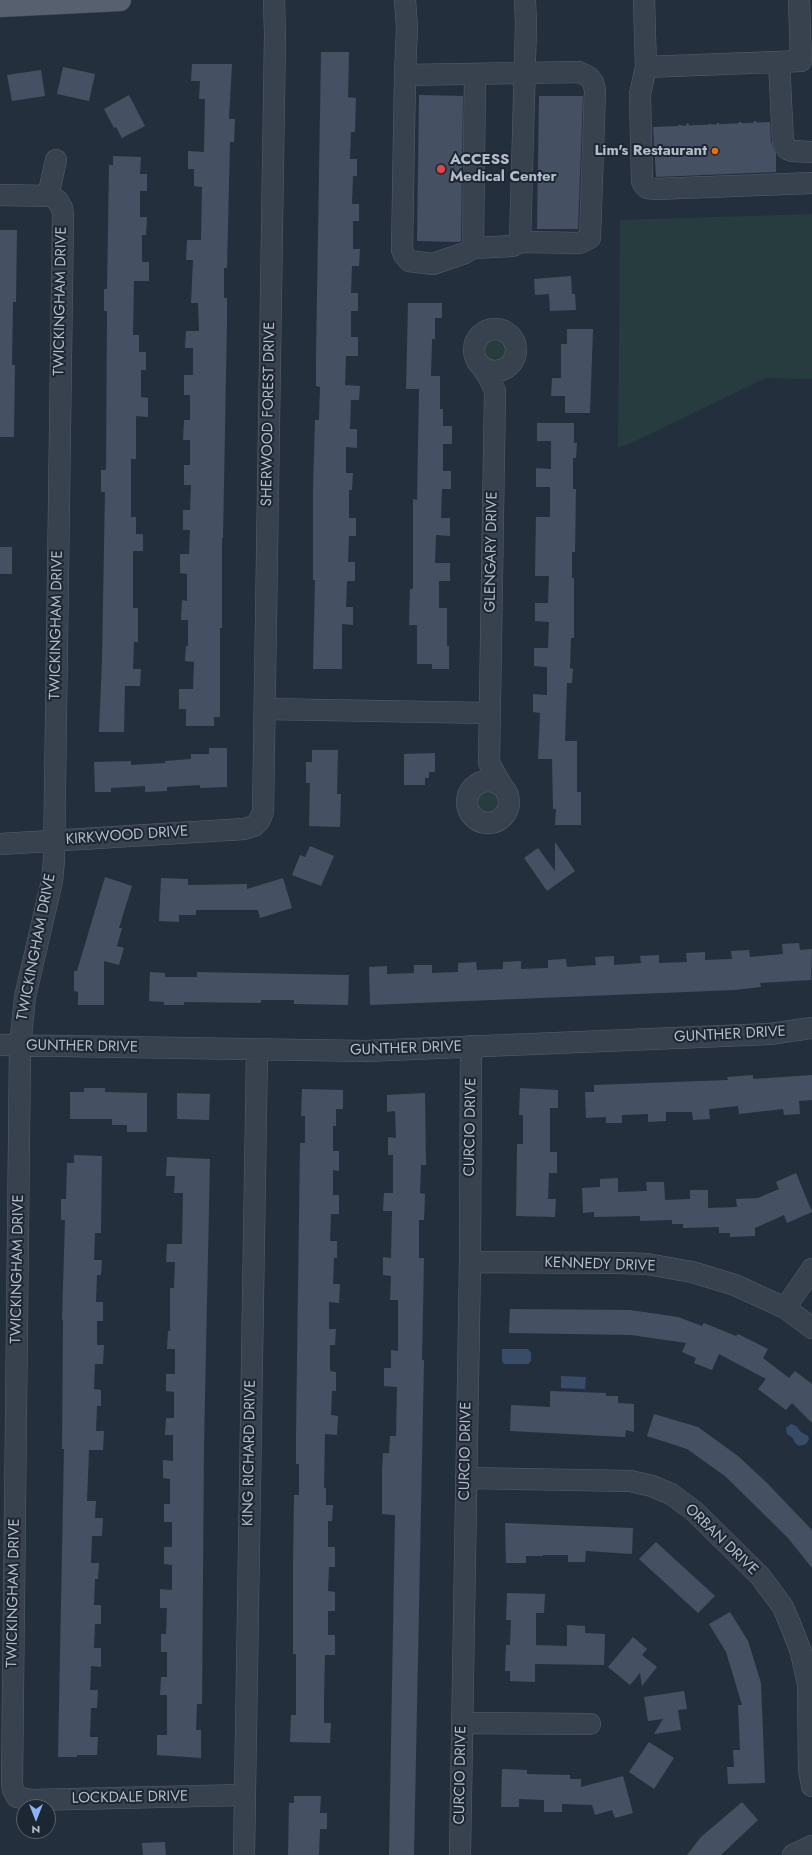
<!DOCTYPE html>
<style>
body{margin:0}
#map{position:relative;width:812px;height:1855px;overflow:hidden;background:#242f3e;font-family:Jost,sans-serif}
canvas{display:block}
.north{position:absolute;left:16px;top:1799px;width:40px;height:40px;box-sizing:border-box;background:#1d2633;border:1px solid #59626f;border-radius:50%;rotate:180deg;font-size:11px;font-weight:700;line-height:16px;text-align:center;color:#b4bcc9}
.north::after{content:'';display:block;margin:auto;width:14px;height:18px;background:#8ab4f8;clip-path:polygon(50% 0,100% 100%,50% 72%,0 100%)}
</style>
<div id="map">
<canvas width="812" height="1855"></canvas>
<div class="north">N</div>
</div>
<script>
const c = document.querySelector('canvas').getContext('2d');
c.lineJoin = 'round';
function paint(path, color) { c.fillStyle = color; c.fill(path, 'evenodd'); }
const toPath = rows => new Path2D(rows.map(r => 'M' + r).join(''));
function stroke(path, color, width, dash) { c.strokeStyle = color; c.lineWidth = width; c.lineCap = dash ? 'butt' : 'round'; c.setLineDash(dash || []); c.stroke(path); }
function drawText(font, color, halo, rows, align = 'center') {
  c.font = font + ' Jost,sans-serif'; c.lineWidth = 4; c.setLineDash([]); c.textBaseline = 'middle'; c.strokeStyle = halo; c.fillStyle = color; for (const [text, x, y, turn = 0] of rows) {
    c.save(); c.translate(x, y); c.rotate((+turn || 0) * Math.PI / 180); c.textAlign = isNaN(turn) ? turn : align; if (halo) c.strokeText(text, 0, 0); c.fillText(text, 0, 0); c.restore();
  }
}
paint(toPath([
 [812,214,812,379,766,378,627,445,618,447,620,220],
 '484 350a11 11 0 1 1 22 0a11 11 0 1 1-22 0Z',
 '477 802a11 11 0 1 1 22 0a11 11 0 1 1-22 0Z'
]), '#263c3f');
paint(toPath([
 [502,1349,528,1349,531,1353,531,1361,528,1364,504,1364,502,1361],
 [561,1376,586,1377,585,1389,561,1388],
 [791,1424,796,1426,801,1432,808,1436,809,1439,806,1444,799,1446,795,1443,793,1438,787,1434,786,1428]
]), '#394c67');
paint(toPath([
 [321,52,349,52,348,97,356,98,355,132,351,132,350,159,357,159,357,176,353,176,352,204,359,204,359,221,353,221,353,249,360,249,359,266,352,266,351,293,358,293,358,311,351,311,351,337,358,337,358,356,346,356,345,385,360,386,359,400,351,400,350,429,357,429,357,448,346,447,346,473,353,473,352,490,349,490,349,518,356,518,356,536,349,536,348,562,355,562,355,581,347,581,346,607,353,607,353,625,342,624,342,669,313,669,315,580,313,580,313,489,315,420,319,420,320,387,316,386,316,355],
 [192,64,232,64,229,119,235,119,234,142,230,142,227,268,224,268,224,298,227,298,227,320,223,538,222,538,222,628,220,628,220,717,214,717,214,726,186,726,186,709,179,709,179,689,193,689,194,662,185,661,186,646,188,646,188,620,181,620,182,600,187,601,187,574,180,573,180,554,189,554,190,530,183,530,183,510,190,510,191,485,184,485,184,465,190,465,190,440,183,440,184,420,190,420,190,395,184,395,184,375,193,375,193,348,185,348,186,331,199,331,198,303,191,303,193,260,186,260,187,240,201,240,202,187,194,186,194,169,188,169,188,151,204,152,205,99,199,99,200,81,191,81],
 [63,67,95,74,89,101,57,94],
 [41,70,45,96,12,101,7,75],
 [129,95,145,126,122,138,116,127,114,128,104,109],
 [419,95,463,96,461,241,459,242,417,241],
 [539,96,583,96,578,229,537,229],
 [770,122,771,142,776,153,776,172,656,177,653,127],
 [113,156,141,157,140,174,147,174,147,191,140,191,140,217,147,217,146,235,142,235,142,262,149,262,149,281,134,281,133,335,139,335,139,352,146,352,146,370,141,370,141,397,148,398,148,417,136,416,136,459,131,459,131,517,136,517,136,534,143,534,143,551,133,551,133,608,138,608,138,642,134,642,133,669,141,669,140,686,125,686,124,732,99,732,102,659,105,492,101,492,101,470,106,470,107,311,104,311,104,289,107,289,109,165,113,165],
 [0,230,17,230,16,302,13,302,12,365,15,365,14,437,0,437],
 [571,276,572,294,575,294,576,310,550,311,549,294,535,295,534,279],
 [408,303,442,303,442,318,435,318,435,339,432,339,431,376,440,376,440,409,443,409,443,426,452,426,452,444,443,444,443,471,451,471,451,489,442,489,441,518,450,518,450,536,436,535,435,563,450,563,450,581,439,581,439,608,447,608,447,646,449,646,449,669,432,669,432,664,417,664,417,625,409,625,410,589,413,589,413,499,417,500,419,389,406,389],
 [567,329,593,329,590,413,565,413,565,396,551,396,552,378,561,378,561,344,567,344],
 [537,423,574,423,574,443,577,443,576,458,573,458,573,489,576,489,575,552,572,552,572,578,574,578,574,638,571,638,570,668,573,669,572,683,567,683,565,741,577,741,577,792,581,792,581,825,555,825,556,809,553,809,552,759,538,759,540,713,533,712,533,694,547,695,547,667,534,666,534,648,548,648,549,622,535,621,535,603,548,603,549,576,535,576,536,517,550,517,550,487,536,487,536,468,551,469,551,441,537,441],
 [0,547,12,547,12,574,0,574],
 [209,748,227,748,227,787,200,788,200,785,167,787,167,791,145,792,145,786,111,788,111,792,95,792,94,762,131,761,131,765,165,763,165,761,191,759,191,754,209,754],
 [312,750,338,750,337,794,341,794,340,827,309,826,310,783,306,783,306,762,312,762],
 [435,753,435,772,429,772,429,778,425,778,425,785,404,785,404,754],
 [555,842,575,871,547,891,524,858,538,848,555,871],
 [310,846,334,856,321,886,292,875,300,855,305,857],
 [105,877,132,886,119,928,122,928,117,946,124,948,119,965,104,961,104,1005,78,1005,78,992,74,991,74,971,77,971],
 [161,878,188,879,188,885,247,884,247,889,283,878,292,908,260,918,258,910,196,910,196,915,179,915,179,922,159,921],
 [799,943,800,950,812,949,811,980,760,983,761,987,735,990,370,1005,369,967,387,966,387,974,414,973,414,965,432,965,432,973,458,972,458,963,476,962,477,970,503,969,503,962,521,961,521,969,548,968,548,960,566,959,567,967,596,965,595,957,614,956,614,965,641,963,640,956,659,955,659,963,687,962,686,953,705,952,705,960,732,959,731,951,749,950,750,957,783,954,782,944],
 [150,972,165,973,165,977,197,977,197,972,349,975,348,1005,294,1004,294,1000,261,1000,261,1003,184,1002,184,1005,164,1005,164,1002,149,1001],
 [753,1075,753,1079,812,1075,812,1100,799,1101,800,1114,784,1115,783,1109,739,1114,738,1106,709,1109,710,1119,693,1120,692,1112,666,1112,666,1121,648,1122,648,1114,622,1115,622,1123,606,1123,606,1117,586,1118,585,1092,594,1092,594,1085,728,1080,727,1077],
 [84,1088,105,1088,105,1092,147,1093,147,1132,127,1132,127,1125,112,1125,112,1119,70,1119,70,1092,84,1092],
 [520,1088,558,1090,558,1108,550,1108,550,1152,557,1152,557,1173,549,1173,548,1199,556,1199,555,1217,516,1216,517,1144,523,1144,523,1115,519,1115],
 [302,1089,343,1090,343,1109,336,1109,336,1126,333,1126,333,1151,339,1151,339,1171,333,1170,333,1195,339,1195,339,1214,331,1214,330,1241,337,1241,337,1258,334,1258,333,1284,340,1284,339,1303,329,1302,329,1329,336,1329,335,1345,330,1345,330,1371,336,1372,336,1391,332,1391,331,1415,338,1416,337,1435,325,1434,324,1488,326,1488,326,1505,333,1505,332,1521,328,1521,328,1547,335,1547,335,1567,329,1567,328,1591,335,1592,335,1611,328,1611,328,1635,335,1635,335,1655,325,1655,324,1697,324,1723,331,1723,330,1743,290,1742,291,1715,296,1715,296,1654,293,1654,293,1566,294,1495,299,1495,299,1464,296,1464,296,1434,300,1143,305,1143,305,1116,301,1116],
 [177,1093,210,1094,209,1120,177,1119],
 [425,1093,426,1165,421,1165,420,1193,425,1194,424,1220,419,1220,419,1258,424,1258,422,1360,424,1360,414,1855,389,1855,395,1515,382,1514,382,1472,383,1453,389,1453,390,1436,396,1436,397,1387,384,1386,384,1368,391,1368,391,1350,398,1351,398,1300,390,1300,391,1276,383,1275,383,1257,391,1258,392,1211,383,1211,384,1193,393,1193,393,1155,388,1155,388,1137,396,1138,395,1111,387,1112,387,1095],
 [74,1155,102,1156,101,1233,95,1233,94,1260,102,1260,101,1275,97,1275,96,1302,103,1302,103,1321,97,1321,97,1345,104,1345,103,1364,95,1364,94,1389,101,1390,101,1406,97,1406,96,1431,104,1431,103,1450,89,1450,87,1501,96,1501,95,1518,103,1518,102,1536,92,1536,91,1563,99,1563,98,1579,95,1579,94,1605,101,1605,101,1624,95,1624,94,1648,101,1648,101,1667,91,1666,90,1690,98,1690,97,1708,91,1708,90,1737,98,1737,97,1755,77,1755,77,1757,58,1757,64,1449,62,1449,63,1320,62,1320,65,1220,61,1220,61,1199,66,1199,67,1163,74,1163],
 [167,1157,210,1159,204,1445,202,1704,197,1704,196,1730,201,1730,201,1758,157,1755,157,1735,167,1735,167,1695,160,1695,161,1677,167,1677,167,1652,161,1652,161,1634,166,1634,167,1608,160,1608,160,1589,172,1590,172,1565,164,1564,164,1547,172,1547,172,1522,164,1522,164,1504,170,1504,170,1479,163,1478,163,1460,173,1461,173,1435,165,1435,166,1418,174,1418,174,1392,166,1391,166,1374,175,1374,175,1349,167,1349,168,1331,170,1331,170,1288,174,1288,175,1262,166,1262,167,1244,182,1244,183,1193,174,1193,175,1176,166,1176],
 [796,1173,812,1212,787,1223,784,1215,755,1228,755,1236,730,1237,730,1233,719,1233,719,1227,683,1228,683,1224,672,1224,672,1220,640,1221,640,1216,594,1217,594,1212,583,1213,582,1188,600,1187,600,1179,618,1178,618,1192,647,1191,646,1182,664,1182,665,1200,690,1199,690,1190,708,1190,708,1208,737,1207,736,1199,758,1198,779,1189,776,1182],
 [510,1309,630,1310,678,1317,702,1326,704,1323,736,1336,738,1334,768,1349,763,1358,789,1378,795,1371,812,1384,812,1423,792,1403,786,1410,758,1389,766,1379,719,1354,712,1370,694,1363,696,1358,682,1352,686,1343,631,1335,509,1333],
 [550,1391,606,1393,606,1396,618,1396,618,1403,634,1404,634,1432,626,1430,625,1437,510,1431,511,1405,550,1407],
 [654,1414,698,1427,738,1456,766,1482,812,1530,812,1568,788,1538,725,1476,687,1449,647,1436],
 [505,1523,633,1528,632,1554,586,1551,585,1562,568,1562,568,1555,543,1555,543,1556,526,1556,526,1563,506,1563],
 [656,1542,715,1596,698,1613,639,1559],
 [507,1593,545,1594,544,1613,536,1613,536,1645,567,1646,567,1625,585,1626,585,1633,605,1634,604,1665,535,1664,535,1682,510,1681,510,1671,505,1671,506,1645,510,1645,511,1620,506,1620],
 [730,1612,748,1641,761,1683,765,1783,728,1784,727,1767,734,1767,733,1750,740,1750,738,1705,742,1705,726,1652,709,1624],
 [633,1637,647,1649,642,1655,657,1667,642,1686,640,1673,630,1685,608,1667],
 [684,1691,687,1709,678,1710,681,1730,654,1734,663,1719,648,1721,644,1697],
 [649,1742,674,1758,654,1789,629,1772],
 [502,1769,527,1770,527,1774,570,1775,570,1779,581,1779,581,1787,623,1776,633,1813,615,1818,612,1810,595,1815,592,1805,562,1804,562,1812,544,1812,544,1800,519,1799,519,1807,501,1807],
 [294,1796,321,1796,320,1813,327,1813,327,1829,320,1829,319,1855,288,1855,289,1803,294,1803],
 [742,1802,758,1820,721,1855,687,1855,701,1837],
 [165,1842,166,1855,143,1855,142,1843]
]), '#455162');
const minor = toPath([
 [644,0,646,67,640,94,642,181,644,185,647,188,656,189,812,183],
 [779,62,783,141,787,149,792,151,812,152],
 [646,67,801,61,799,0],
 [405,75,579,72,589,77,593,82,595,90,590,238,580,243,520,242,513,246,473,248,465,253,433,264,409,261,404,255,402,250,405,75,407,28,405,0],
 [0,195,51,196,58,201,62,208,63,214,54,860,52,881,25,997,20,1046,12,1783,13,1790,17,1797,31,1800,244,1795],
 [48,196,56,160],
 [520,242,526,24,525,0],
 [473,248,475,74],
 '474 350a21 21 0 1 1 42 0a21 21 0 1 1-42 0Z',
 [482,367,489,378,495,391,489,763,502,786],
 [265,709,490,713],
 '467 802a21 21 0 1 1 42 0a21 21 0 1 1-42 0Z',
 [0,844,244,829,254,826,259,821,263,812,275,34,274,0],
 [0,1045,366,1051,770,1034,812,1028],
 [470,1262,620,1263,647,1264,692,1272,735,1285,785,1308,812,1328],
 [785,1308,812,1269],
 [466,1478,630,1481,652,1486,671,1494,694,1511,760,1576,783,1607,791,1626,801,1652,808,1685,809,1769,812,1786],
 [462,1723,590,1724],
 [244,1855,257,1051],
 [460,1855,470,1262,471,1046],
 [793,1855,812,1846]
]);
const major = toPath([
 [0,6,120,0]
]);
stroke(minor, '#565f6c', 22);
stroke(major, '#414a57', 23);
stroke(toPath([
 [755,121,755,123],
 [740,122,740,124],
 [718,123,718,124],
 [687,124,688,126],
 [710,124,710,125],
 [680,125,680,126]
]), '#44595c', 2.5, [3, 3]);
stroke(minor, '#38414e', 21);
stroke(major, '#56606e', 22);
for (const [x, y, r, color] of [
 [715,151,4,"#e8710a"],
 [441,169,5,"#e0444e"]
]) { const dot = new Path2D(); dot.arc(x, y, r, 0, 2 * Math.PI); c.fillStyle = color; c.fill(dot); stroke(dot, '#1d2633', 1.5); }
drawText('bold 15px', '#b4bcc9', '#1d2633', [
 ["Lim's Restaurant",707,151],
 ["ACCESS",450,160,"left"],
 ["Medical Center",450,177,"left"]
], 'right');
drawText('15px', '#b4bcc9', '#1d2633', [
 ["TWICKINGHAM DRIVE",61,301,-89],
 ["SHERWOOD FOREST DRIVE",269,414,-89],
 ["GLENGARY DRIVE",492,552,-89],
 ["TWICKINGHAM DRIVE",57,625,-89],
 ["KIRKWOOD DRIVE",127,836,-4],
 ["TWICKINGHAM DRIVE",37,947,-79],
 ["GUNTHER DRIVE",730,1035,-3],
 ["GUNTHER DRIVE",82,1047,1],
 ["GUNTHER DRIVE",406,1049,-2],
 ["CURCIO DRIVE",471,1127,-89],
 ["KENNEDY DRIVE",600,1265,2],
 ["TWICKINGHAM DRIVE",18,1269,-89],
 ["CURCIO DRIVE",466,1451,-89],
 ["KING RICHARD DRIVE",250,1453,-89],
 ["ORBAN DRIVE",721,1540,44],
 ["TWICKINGHAM DRIVE",14,1593,-89],
 ["CURCIO DRIVE",461,1775,-89],
 ["LOCKDALE DRIVE",130,1798,-1]
]);
</script>
